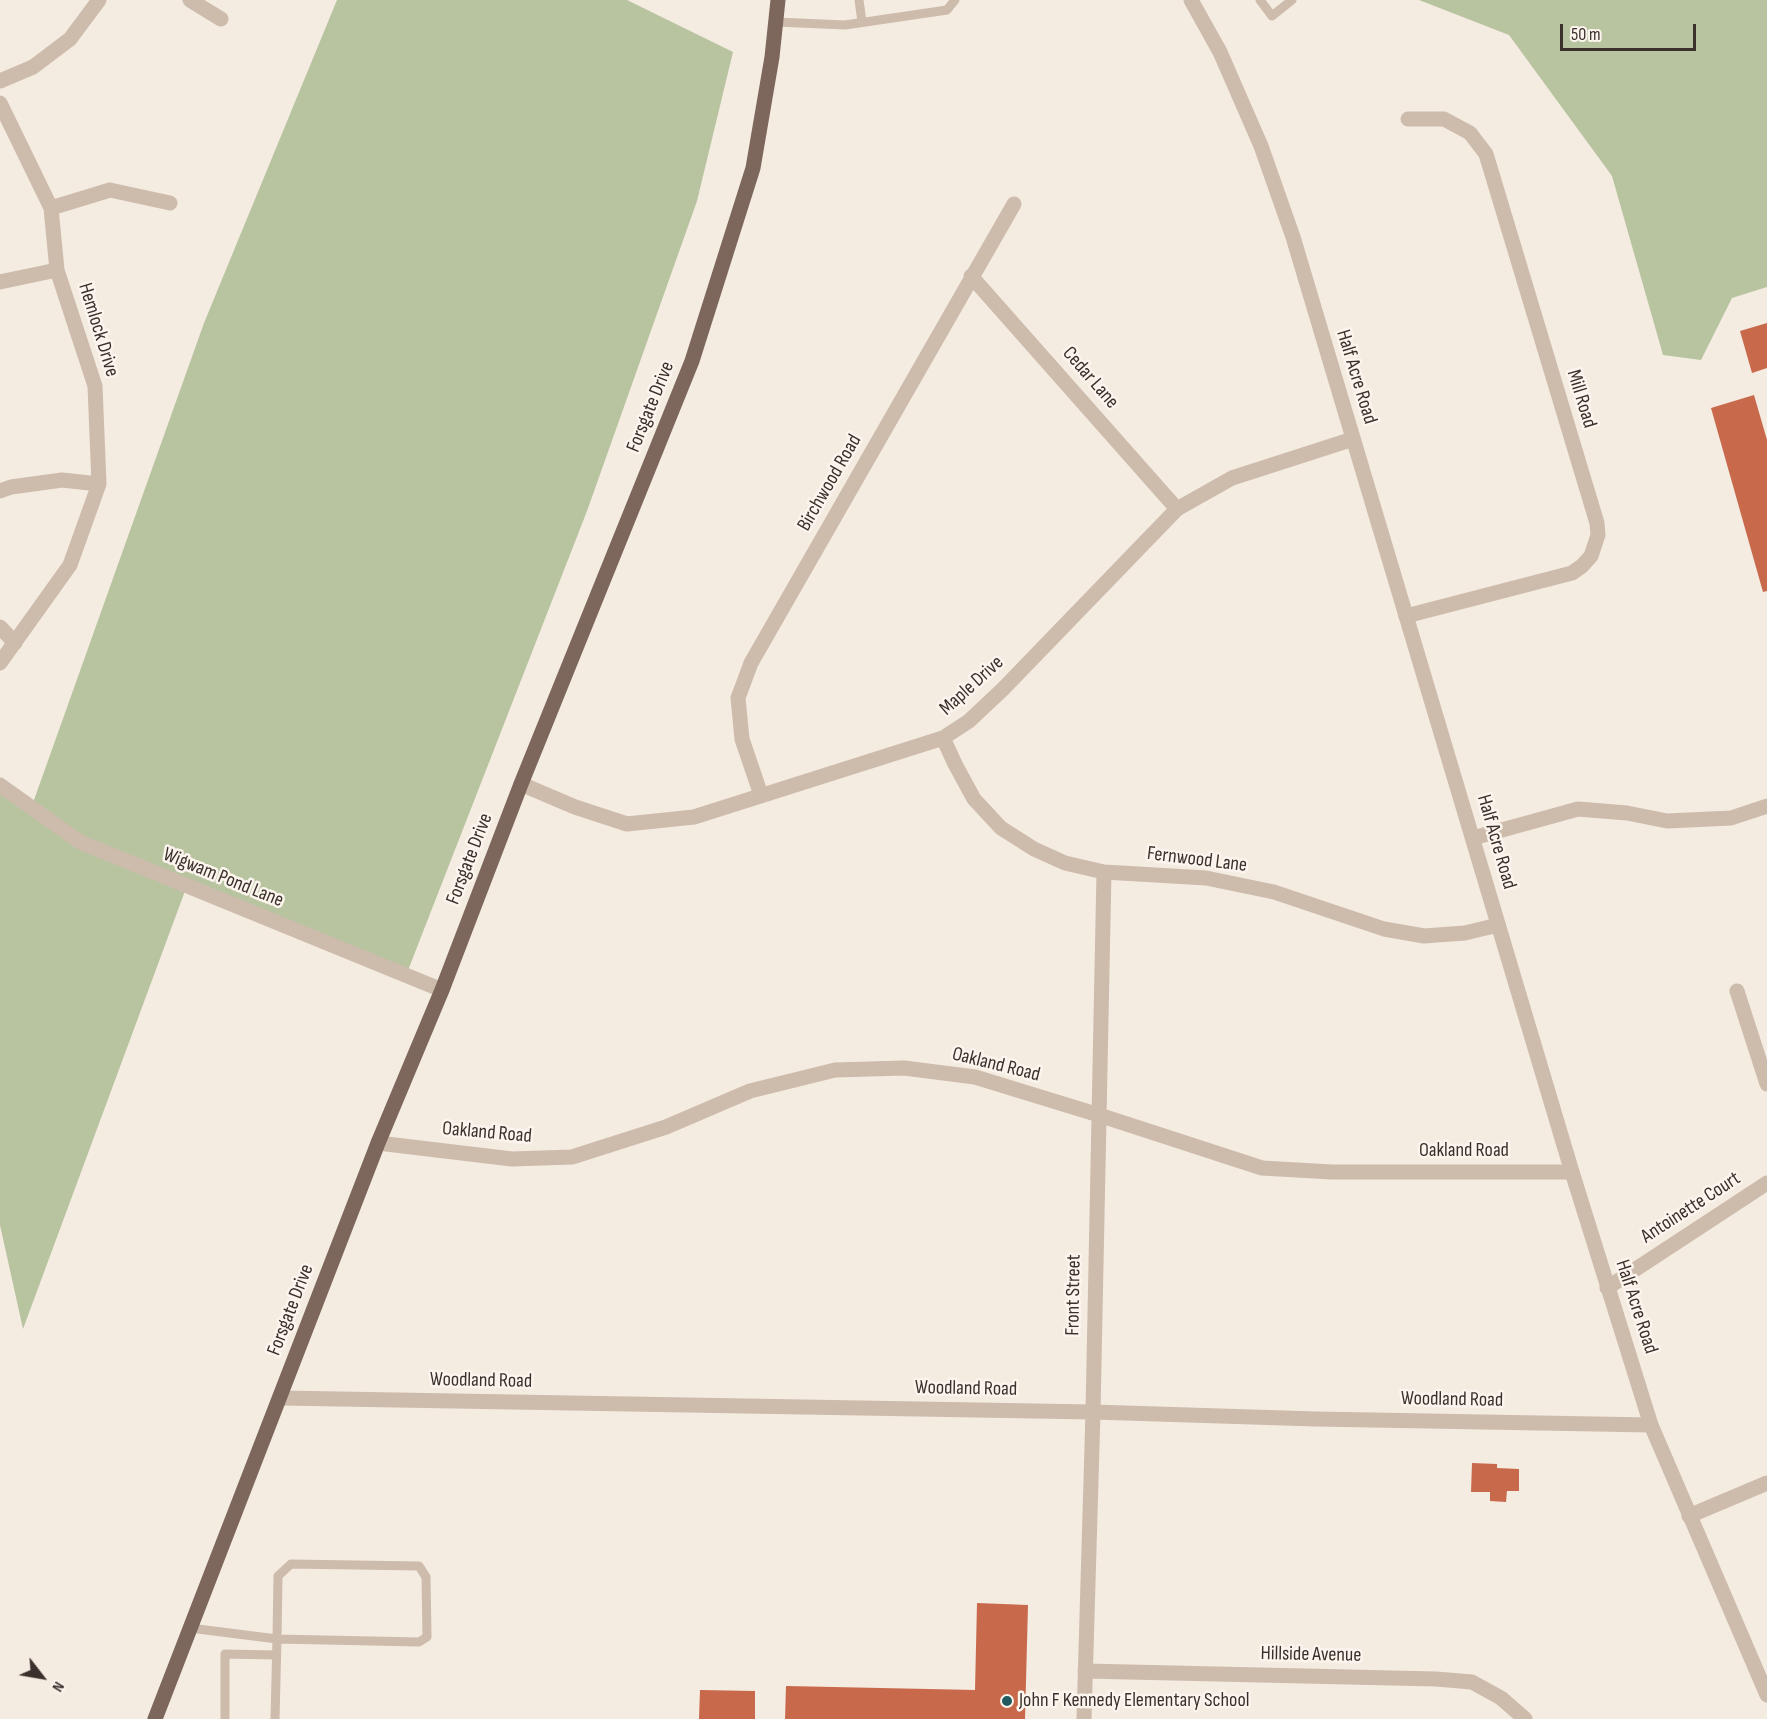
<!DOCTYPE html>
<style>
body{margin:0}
#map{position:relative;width:1767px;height:1719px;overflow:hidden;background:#f4ebe1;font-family:"Sofia Sans Condensed",sans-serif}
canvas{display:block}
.north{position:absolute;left:12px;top:1647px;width:60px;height:60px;-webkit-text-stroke:4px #fbf5ee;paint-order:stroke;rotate:121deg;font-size:16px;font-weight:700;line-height:24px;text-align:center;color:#3b302b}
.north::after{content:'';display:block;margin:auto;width:21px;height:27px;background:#3b302b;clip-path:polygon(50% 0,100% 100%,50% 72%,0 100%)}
.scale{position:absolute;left:1560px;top:24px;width:136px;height:27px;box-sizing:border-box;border:3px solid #3b302b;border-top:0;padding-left:8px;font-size:18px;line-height:21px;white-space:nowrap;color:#3b302b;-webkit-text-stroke:4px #fbf5ee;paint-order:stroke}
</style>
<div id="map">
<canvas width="1767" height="1719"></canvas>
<div class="north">N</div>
<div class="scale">50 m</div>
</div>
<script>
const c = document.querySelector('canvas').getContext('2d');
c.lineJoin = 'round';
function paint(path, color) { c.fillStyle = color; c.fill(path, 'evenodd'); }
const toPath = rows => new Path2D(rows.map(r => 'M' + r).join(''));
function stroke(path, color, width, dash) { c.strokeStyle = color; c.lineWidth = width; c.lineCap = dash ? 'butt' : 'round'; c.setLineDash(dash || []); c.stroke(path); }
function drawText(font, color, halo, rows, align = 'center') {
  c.font = font + ' "Sofia Sans Condensed",sans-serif'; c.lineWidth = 5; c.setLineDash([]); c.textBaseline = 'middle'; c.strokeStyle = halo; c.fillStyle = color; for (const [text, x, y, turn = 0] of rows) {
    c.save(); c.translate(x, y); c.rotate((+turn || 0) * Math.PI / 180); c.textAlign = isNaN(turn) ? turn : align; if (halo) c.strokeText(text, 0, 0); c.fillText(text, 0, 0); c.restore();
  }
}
paint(toPath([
 [337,0,627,0,733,52,697,201,587,511,405,978,185,891,23,1329,0,1225,0,791,29,814,204,323],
 [1419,0,1767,0,1767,287,1732,298,1701,360,1663,355,1612,176,1509,35]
]), '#b8c4a0');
paint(toPath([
 [1767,323,1767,368,1752,373,1740,331],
 [1754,395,1767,440,1767,591,1763,592,1711,408],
 [1472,1463,1497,1464,1497,1468,1519,1469,1519,1491,1507,1491,1506,1502,1490,1501,1490,1492,1471,1492],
 [977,1603,1028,1605,1025,1719,785,1719,786,1686,975,1690],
 [700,1690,755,1691,755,1719,699,1719]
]), '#c8694b');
stroke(toPath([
 [859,0,862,22],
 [1260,0,1272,16,1292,0],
 [776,22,845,25,947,10,955,0],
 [190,1628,277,1639,419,1642,427,1637,426,1577,419,1566,291,1564,278,1576,277,1639,275,1719],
 [225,1719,225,1654,276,1655]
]), '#cdbbac', 9);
stroke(toPath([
 [190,0,221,19],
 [0,81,33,67,70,39,99,0],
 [0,103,51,208,57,270,95,386,99,484,70,565,0,663],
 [51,208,110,190,170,203],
 [971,276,1177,509],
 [0,282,57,270],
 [0,491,11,487,62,480,99,484],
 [1406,616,1572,573,1582,566,1591,556,1598,535,1597,523,1486,154,1470,133,1444,119,1408,119],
 [0,627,15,643],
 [943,738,955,764,974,799,1001,828,1034,849,1065,863,1104,872,1206,878,1274,892,1384,929,1424,936,1465,933,1498,925],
 [521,784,575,807,627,824,694,817,943,738,969,721,1003,689,1177,509,1232,478,1353,439],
 [0,785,80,842,442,990],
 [761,795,742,739,738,698,751,663,1014,204],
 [1473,838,1578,809,1627,813,1667,821,1731,818,1767,806],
 [1737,991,1767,1084],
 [378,1143,512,1159,572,1157,666,1127,750,1091,835,1070,904,1068,975,1077,1099,1115,1262,1168,1332,1172,1572,1172],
 [1607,1288,1767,1183],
 [281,1398,1093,1412,1316,1419,1651,1425],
 [1689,1516,1767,1483],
 [1085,1671,1436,1679,1472,1682,1501,1698,1525,1719],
 [1084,1719,1093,1412,1104,872]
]), '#cdbbac', 15);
stroke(toPath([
 [1191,0,1220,52,1261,146,1293,237,1572,1172,1651,1425,1767,1695]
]), '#cdbbac', 15);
stroke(toPath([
 [155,1719,378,1143,442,990,521,784,692,361,753,168,772,57,778,0]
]), '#7d675c', 15);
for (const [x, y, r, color] of [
 [1007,1701,6,"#1f5a5e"]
]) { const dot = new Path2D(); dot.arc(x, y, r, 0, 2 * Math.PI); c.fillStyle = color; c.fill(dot); stroke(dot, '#fbf5ee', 2); }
drawText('20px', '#3b302b', '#fbf5ee', [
 ["Hemlock Drive",98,330,73],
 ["Half Acre Road",1356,377,73],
 ["Cedar Lane",1090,378,49],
 ["Mill Road",1581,399,73],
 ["Forsgate Drive",651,407,-68],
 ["Birchwood Road",830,483,-60],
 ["Maple Drive",972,686,-42],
 ["Half Acre Road",1496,842,74],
 ["Forsgate Drive",470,859,-69],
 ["Fernwood Lane",1197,860,7],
 ["Wigwam Pond Lane",223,878,22],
 ["Oakland Road",996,1065,14],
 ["Oakland Road",487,1133,5],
 ["Oakland Road",1464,1151],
 ["Antoinette Court",1691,1208,-33],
 ["Front Street",1074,1295,-89],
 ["Half Acre Road",1636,1307,72],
 ["Forsgate Drive",291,1310,-69],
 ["Woodland Road",481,1381,1],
 ["Woodland Road",966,1389,1],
 ["Woodland Road",1452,1400,1],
 ["Hillside Avenue",1311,1655,1]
]);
drawText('20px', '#3b302b', '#fbf5ee', [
 ["John F Kennedy Elementary School",1019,1701]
], 'left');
</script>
